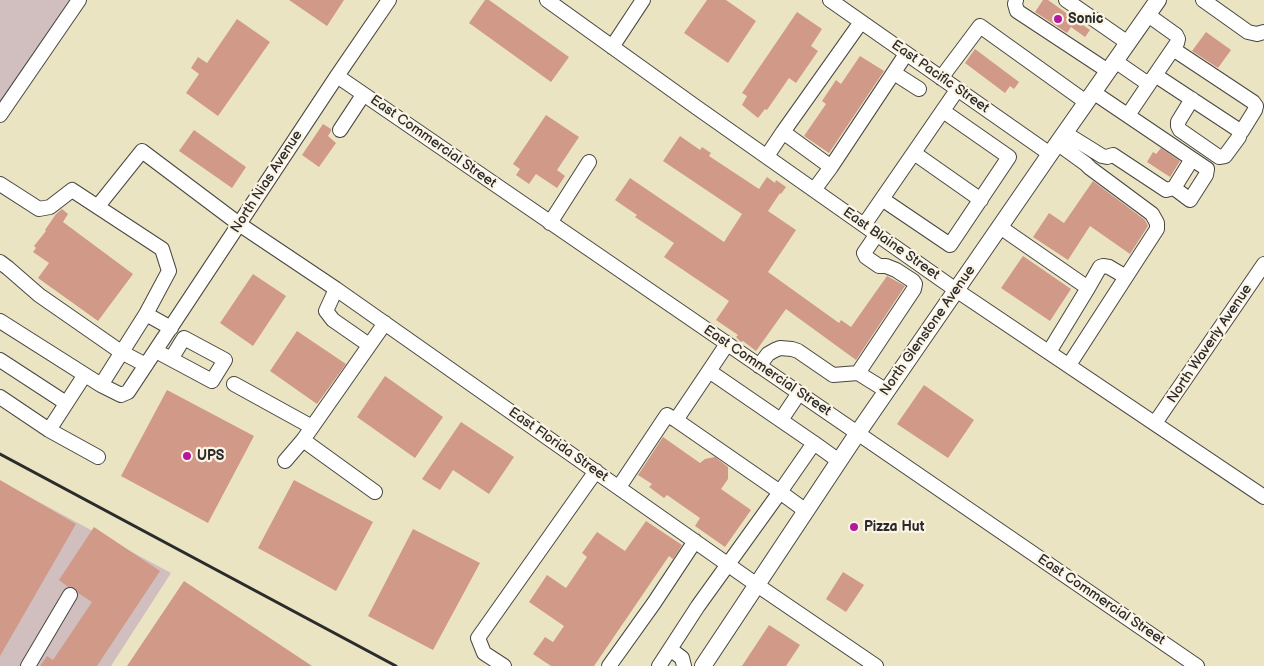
<!DOCTYPE html>
<style>
body{margin:0}
canvas{display:block;background:#ebe4c3}
</style>
<canvas width="1264" height="666"></canvas>
<script>
const c = document.querySelector('canvas').getContext('2d');
c.lineJoin = 'round';
function paint(path, color) { c.fillStyle = color; c.fill(path, 'evenodd'); }
const toPath = rows => new Path2D(rows.map(r => 'M' + r).join(''));
function stroke(path, color, width, dash) { c.strokeStyle = color; c.lineWidth = width; c.lineCap = dash ? 'butt' : 'round'; c.setLineDash(dash || []); c.stroke(path); }
function drawText(font, color, halo, rows, align = 'center') {
  c.font = font + ' "Balsamiq Sans",sans-serif'; c.lineWidth = 4.5; c.setLineDash([]); c.textBaseline = 'middle'; c.strokeStyle = halo; c.fillStyle = color; for (const [text, x, y, turn = 0] of rows) {
    c.save(); c.translate(x, y); c.rotate((+turn || 0) * Math.PI / 180); c.textAlign = isNaN(turn) ? turn : align; if (halo) c.strokeText(text, 0, 0); c.fillText(text, 0, 0); c.restore();
  }
}
paint(toPath([
 [0,0,74,0,0,108],
 [0,481,171,573,111,666,0,666]
]), '#d1bfbf');
paint(toPath([
 [289,0,344,0,327,26],
 [485,0,489,0,569,57,551,82,469,23],
 [707,0,726,0,756,21,728,63,684,33],
 [1043,0,1048,0,1090,30,1085,37,1071,27,1067,33,1035,12],
 [797,12,822,29,811,46,818,51,796,83,789,78,767,110,765,109,758,118,742,105,747,96,742,93],
 [237,19,270,42,218,116,186,93,199,74,191,68,198,57,207,63],
 [1206,32,1231,50,1218,68,1192,51],
 [975,49,1019,82,1014,89,1010,86,1005,93,965,63],
 [860,56,884,71,829,153,804,136,826,104,822,101,836,80,841,84],
 [546,115,579,137,557,170,565,176,557,188,536,174,529,184,516,175,520,169,513,164],
 [323,124,331,129,331,131,328,136,336,143,319,167,302,155],
 [194,130,246,167,232,188,179,151],
 [680,136,700,150,702,147,711,153,709,156,759,189,767,177,775,183,776,180,786,187,781,194,780,193,768,211,796,230,768,272,839,323,841,320,851,327,887,276,905,286,856,360,786,309,756,351,743,341,741,342,736,337,738,335,716,320,729,301,664,257,674,243,635,217,637,215,615,200,630,178,724,242,742,214,663,161],
 [1161,148,1180,161,1170,177,1147,162,1153,152,1156,154],
 [1093,181,1145,220,1148,226,1130,254,1090,226,1068,260,1033,237,1049,213,1064,223],
 [62,209,68,214,63,222,133,274,98,321,38,278,49,263,33,252,36,248,34,246,46,231,45,230,56,214],
 [1023,256,1071,289,1050,321,1001,288],
 [253,274,286,296,253,346,220,323],
 [297,331,346,364,317,404,270,371],
 [385,376,443,417,415,458,357,417],
 [924,385,974,420,948,458,897,424],
 [167,390,254,436,208,523,121,476],
 [461,422,514,457,489,494,453,470,440,490,422,479],
 [663,437,700,463,705,459,715,457,728,467,728,479,721,489,751,510,725,547,695,526,700,518,667,495,664,498,649,487,652,484,638,475],
 [0,480,76,524,0,656],
 [294,480,373,522,336,591,258,548],
 [646,521,682,545,673,559,669,556,594,666,551,666,533,654,545,637,553,642,564,626,529,602,547,575,566,588,587,557,582,553,597,532,625,551],
 [94,527,160,571,97,666,40,666,47,656,53,660,92,602,78,593,75,588,68,587,59,580],
 [413,529,480,563,433,650,368,616],
 [843,572,864,585,846,612,826,599],
 [184,581,312,666,127,666],
 [769,625,800,645,786,666,742,666]
]), '#d19988');
const minor = toPath([
 [547,0,696,107,956,290,1264,497],
 [830,0,1050,154],
 [1016,0,1015,4,1017,11,1108,71],
 [1066,0,1128,43],
 [1203,0,1248,32,1257,34,1264,32],
 [612,47,643,0],
 [1115,61,1144,81,1151,81,1177,43,1178,39,1176,35,1148,15],
 [894,73,919,89],
 [1155,75,1240,131,1242,131,1255,110,1256,106,1253,102,1173,49],
 [337,76,1197,666],
 [941,78,980,26,1086,102],
 [1192,99,1178,122,1178,126,1180,130,1219,157,1225,156,1239,137,1240,131],
 [0,115,79,0],
 [1128,115,1151,81],
 [340,130,363,95],
 [783,132,861,22],
 [1065,133,1102,156,1107,157,1113,155,1166,190,1174,188,1190,200,1206,175,1207,169,1093,92],
 [1057,143,1086,164,1090,168,1152,214,1157,223,1157,229,1069,365],
 [914,153,981,200],
 [767,156,783,132,831,167,814,190],
 [831,167,906,54],
 [0,184,39,209,50,207,72,190,162,249,169,271,146,314],
 [1174,188,1192,159],
 [882,199,950,245,1009,157,943,111],
 [98,206,142,151,239,224,336,289,757,585,876,666],
 [550,223,589,162],
 [864,225,957,90],
 [1000,227,1088,288,1049,352],
 [0,262,8,268,39,295,121,352,146,365],
 [1088,288,1100,267,1103,266,1109,267,1126,277],
 [336,289,326,311,333,320,369,345],
 [0,321,101,385,146,314,171,328],
 [727,344,709,371,814,443],
 [156,351,212,381,225,360,184,338,171,359],
 [0,360,66,403],
 [759,366,768,354,775,350,780,348,792,349,798,351,833,375,858,373,887,391],
 [858,373,914,289,915,284,913,281,896,270,886,266,879,266,866,257,864,253,877,234],
 [234,384,312,427],
 [101,385,121,395,128,392,337,76,389,0],
 [0,397,49,430,98,457],
 [676,420,780,492,814,443,839,461],
 [781,420,799,393],
 [1155,423,1264,264],
 [49,430,84,376],
 [303,440,375,492],
 [285,461,303,440,385,323],
 [619,487,667,415,676,420,709,371],
 [670,649,682,658,684,666],
 [28,666,70,595],
 [504,666,484,653,478,638,596,471],
 [609,666,654,603,695,541],
 [659,666,698,606,780,492,806,511]
]);
const major = toPath([
 [703,666,857,434,1050,154,1158,0]
]);
stroke(minor, '#484742', 16);
stroke(major, '#484742', 18);
stroke(minor, '#fff', 14);
stroke(major, '#fff', 16);
stroke(toPath([
 [0,454,396,666]
]), '#2b2b2b', 3);
for (const [x, y, r, color] of [
 [1058,19,5,"#b5179e"],
 [187,456,5,"#b5179e"],
 [854,527,5,"#b5179e"]
]) { const dot = new Path2D(); dot.arc(x, y, r, 0, 2 * Math.PI); c.fillStyle = color; c.fill(dot); stroke(dot, '#fcf5e5', 2); }
drawText('bold 14px', '#2b2b2b', '#fcf5e5', [
 ["Sonic",1068,19],
 ["UPS",197,456],
 ["Pizza Hut",864,527]
], 'left');
drawText('14px', '#2b2b2b', '#fcf5e5', [
 ["East Pacific Street",940,77,35],
 ["East Commercial Street",433,142,35],
 ["North Nias Avenue",267,182,-57],
 ["East Blaine Street",891,244,35],
 ["North Glenstone Avenue",928,331,-55],
 ["North Waverly Avenue",1210,344,-56],
 ["East Commercial Street",767,371,34],
 ["East Florida Street",558,445,35],
 ["East Commercial Street",1101,600,34]
]);
</script>
